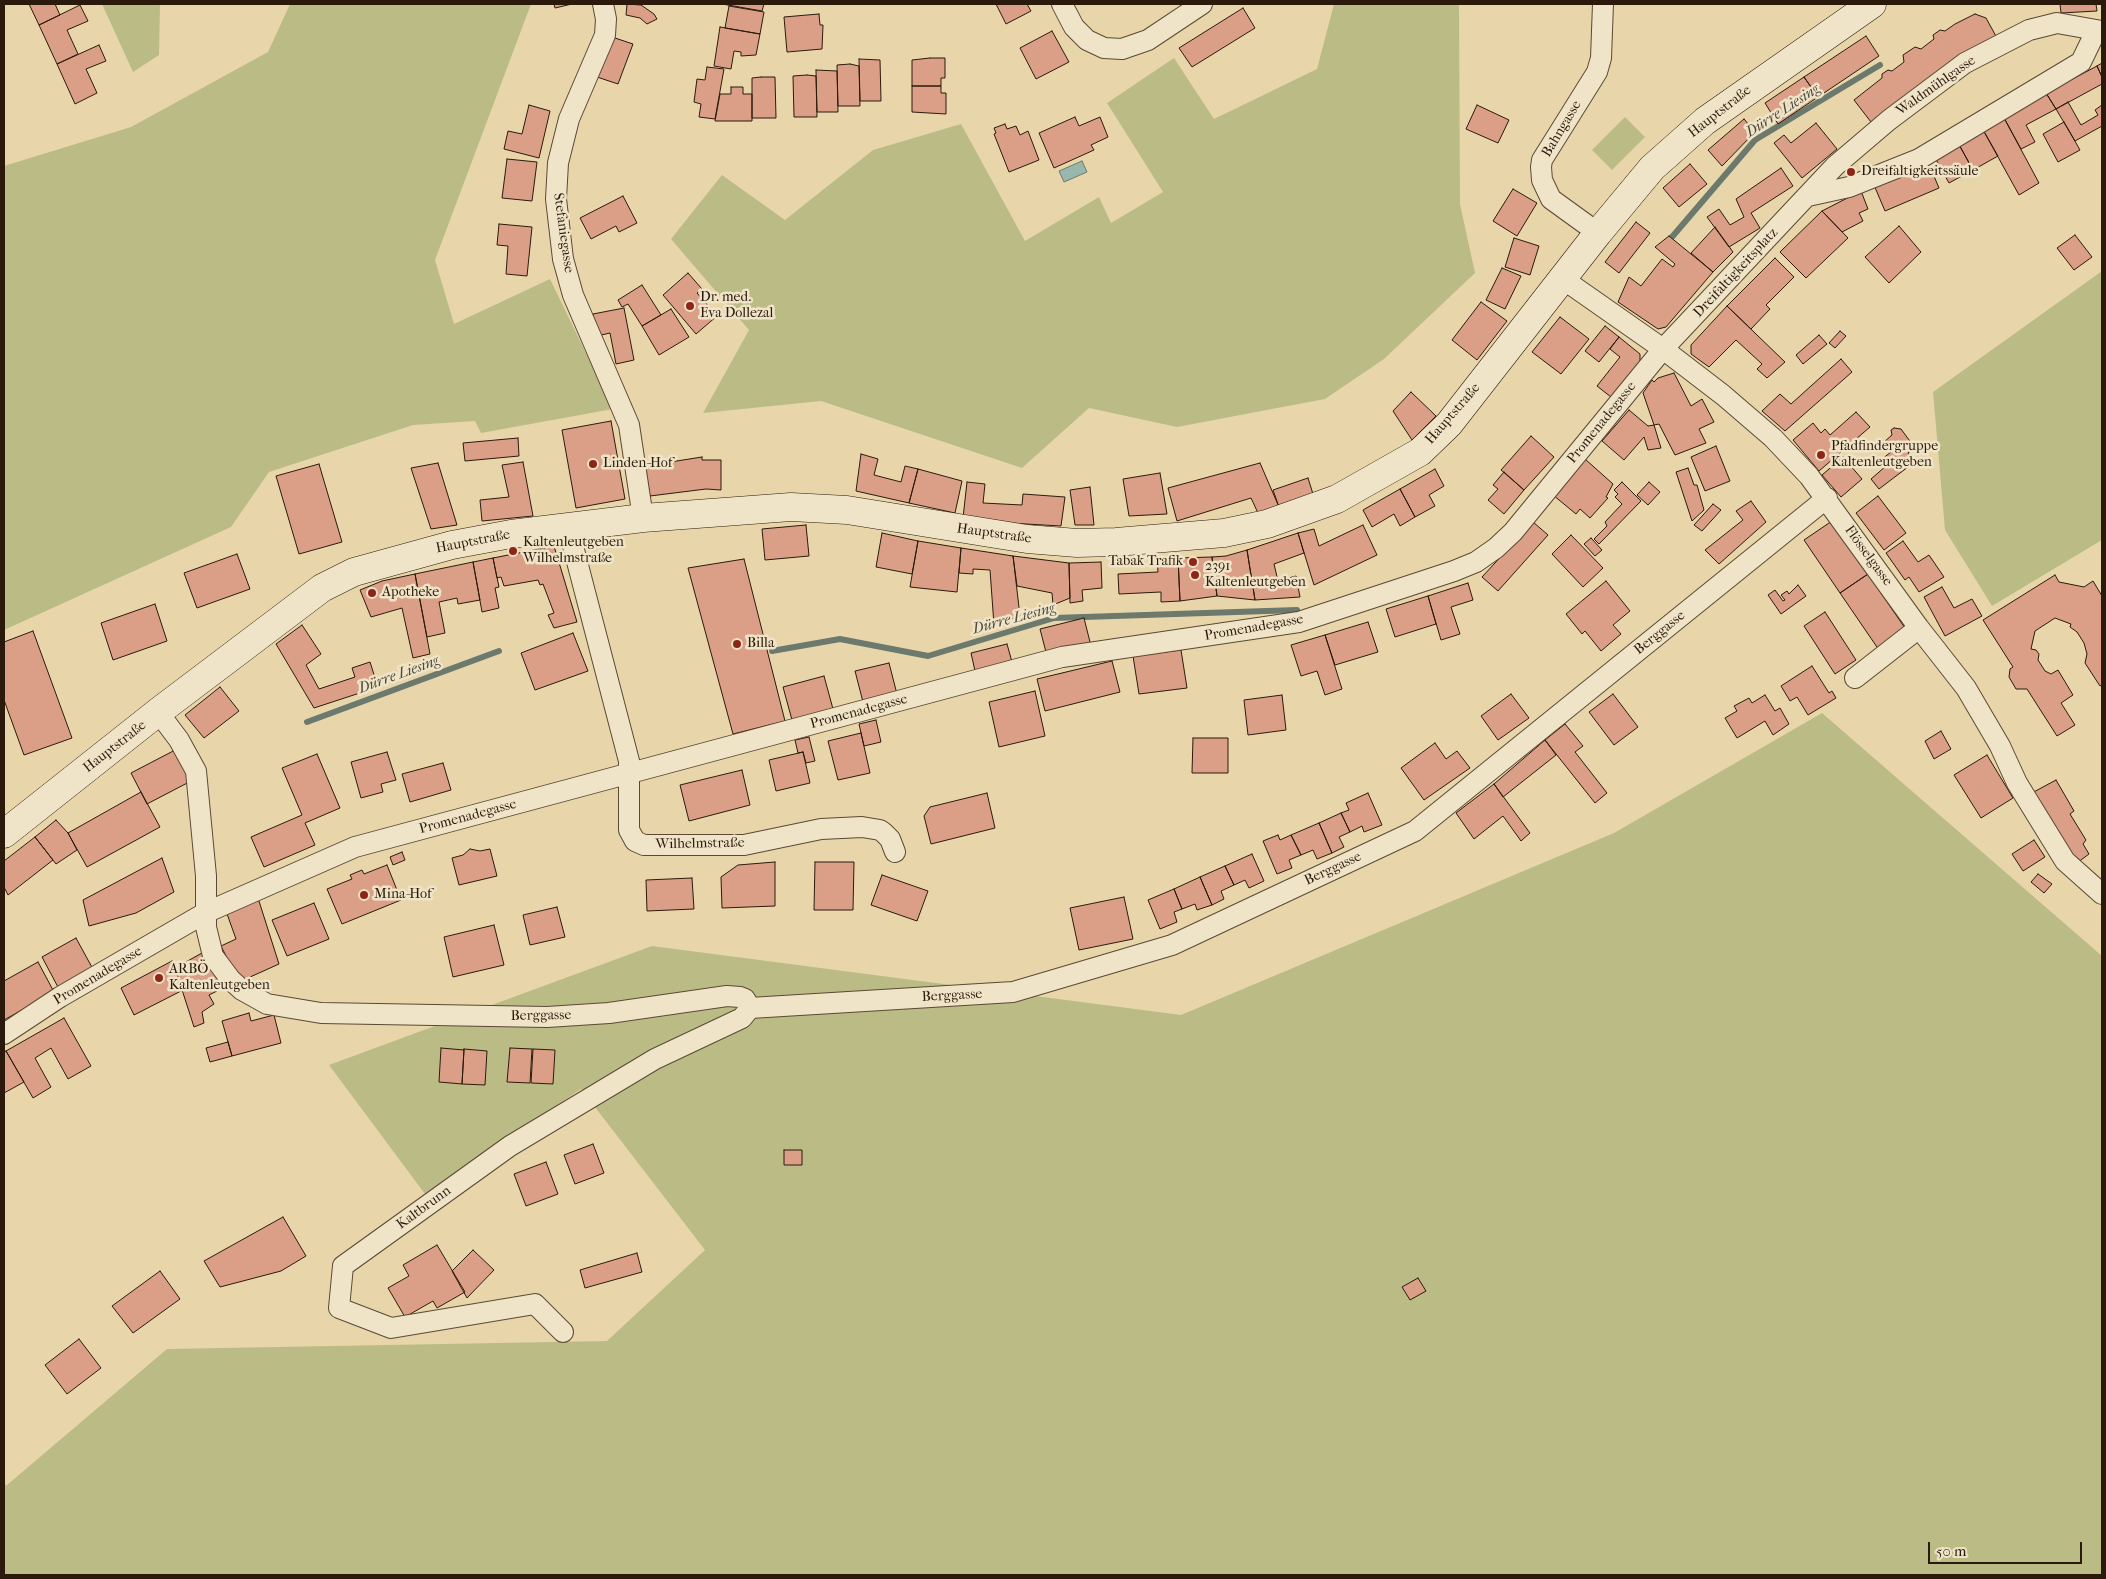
<!DOCTYPE html>
<meta charset="utf-8">
<style>
body{margin:0}
#map{position:relative;width:2106px;height:1579px;overflow:hidden;background:#e8d6aa;font-family:"IM FELL French Canon",serif}
canvas{display:block}
.frame{position:absolute;inset:0;border:5px solid #2b1a0c;pointer-events:none}
.scale{position:absolute;left:1928px;top:1542px;width:154px;height:22px;box-sizing:border-box;border:2px solid #2b1a0c;border-top:0;padding-left:6px;font-size:15px;line-height:18px;white-space:nowrap;color:#2b1a0c;-webkit-text-stroke:4px #f0e4c8;paint-order:stroke}
</style>
<div id="map">
<canvas width="2106" height="1579"></canvas>
<div class="frame"></div>
<div class="scale">50 m</div>
</div>
<script>
const c = document.querySelector('canvas').getContext('2d');
c.lineJoin = 'round';
function paint(path, color) { c.fillStyle = color; c.fill(path, 'evenodd'); }
const toPath = rows => new Path2D(rows.map(r => 'M' + r).join(''));
function stroke(path, color, width, dash) { c.strokeStyle = color; c.lineWidth = width; c.lineCap = dash ? 'butt' : 'round'; c.setLineDash(dash || []); c.stroke(path); }
function drawText(font, color, halo, rows, align = 'center') {
  c.font = font + ' "IM FELL French Canon",serif'; c.lineWidth = 5; c.setLineDash([]); c.textBaseline = 'middle'; c.strokeStyle = halo; c.fillStyle = color; for (const [text, x, y, turn = 0] of rows) {
    c.save(); c.translate(x, y); c.rotate((+turn || 0) * Math.PI / 180); c.textAlign = isNaN(turn) ? turn : align; if (halo) c.strokeText(text, 0, 0); c.fillText(text, 0, 0); c.restore();
  }
}
paint(toPath([
 [102,4,160,4,159,55,133,72],
 [290,4,531,4,435,260,454,324,550,279,613,409,481,433,475,421,413,425,269,472,231,527,4,630,4,166,131,127,268,52],
 [1334,4,1459,4,1460,204,1475,273,1384,359,1325,399,1177,427,1089,408,1022,468,821,401,703,413,749,330,671,239,722,175,785,220,873,150,961,124,1025,241,1099,197,1111,223,1163,192,1107,103,1174,58,1214,119,1317,69],
 [1625,117,1645,137,1612,170,1592,150],
 [2102,271,2102,540,1992,606,1945,530,1933,392],
 [1822,713,2102,956,2102,1575,4,1575,4,1485,7,1485,167,1349,607,1341,705,1250,581,1089,425,1194,329,1065,652,946,1181,1015,1614,833]
]), '#bbbc85');
const water = toPath([
 [1082,161,1087,172,1064,182,1059,171,1082,161]
]);
paint(water, '#98b8ae');
stroke(water, '#6c796d', 1);
stroke(toPath([
 [1672,237,1755,140,1880,65],
 [772,651,840,639,928,656,1054,618,1297,610],
 [307,722,499,651]
]), '#6c796d', 6);
const building = toPath([
 [29,4,55,4,60,15,39,25,29,4],
 [554,4,572,4,555,8,554,4],
 [627,4,641,5,654,14,657,19,647,24,640,18,626,15,627,4],
 [722,4,764,4,762,11,722,4],
 [996,4,1027,4,1031,11,1006,24,996,4],
 [2060,4,2096,4,2097,11,2061,13,2060,4],
 [80,5,88,21,67,30,78,54,57,64,39,25,80,5],
 [729,6,764,12,760,34,725,28,729,6],
 [1243,8,1255,28,1192,67,1179,48,1243,8],
 [819,14,820,25,823,25,822,49,787,52,784,17,819,14],
 [1975,14,1986,18,1997,38,1959,56,1871,122,1854,100,1882,78,1882,74,1888,70,1892,71,1904,62,1903,55,1915,47,1921,49,1934,39,1933,35,1940,30,1945,31,1955,24,1975,14],
 [720,27,760,34,756,55,741,56,741,52,734,51,731,69,714,66,720,27],
 [1052,31,1069,62,1036,79,1020,48,1052,31],
 [1866,36,1879,56,1818,97,1804,77,1866,36],
 [612,37,633,44,618,84,597,77,612,37],
 [99,45,106,61,86,69,97,93,75,104,57,64,99,45],
 [930,58,945,58,945,78,941,78,941,86,912,86,912,60,930,58],
 [859,59,880,60,881,101,860,101,859,59],
 [2102,63,2102,77,2097,66,2102,63],
 [850,64,859,66,860,106,838,106,837,65,850,64],
 [2097,66,2102,77,2102,84,2056,109,2046,93,2097,66],
 [707,67,724,69,715,119,699,117,701,104,694,102,697,79,705,80,707,67],
 [816,70,837,71,838,112,817,112,816,70],
 [807,75,816,76,817,117,794,117,793,76,807,75],
 [761,77,775,77,776,118,752,118,752,78,761,77],
 [1804,77,1818,97,1778,124,1765,103,1804,77],
 [912,86,941,86,941,93,946,93,946,114,912,112,912,86],
 [731,87,743,87,743,94,752,94,752,121,715,121,720,94,731,94,731,87],
 [2046,93,2056,109,2026,125,2035,142,2021,149,2003,116,2046,93],
 [2068,102,2081,125,2098,115,2095,110,2102,105,2102,126,2075,141,2056,109,2068,102],
 [529,105,550,111,539,158,504,149,508,131,522,134,529,105],
 [1477,105,1509,120,1498,143,1466,129,1477,105],
 [2003,116,2039,183,2019,195,1982,128,2003,116],
 [1075,117,1079,126,1100,117,1108,137,1091,145,1094,150,1054,168,1039,133,1075,117],
 [1744,119,1755,132,1722,166,1708,150,1744,119],
 [2064,122,2080,150,2058,162,2043,134,2064,122],
 [1816,123,1837,149,1802,178,1774,143,1784,135,1791,143,1816,123],
 [1005,124,1007,129,1016,126,1020,135,1028,131,1039,160,1009,172,994,134,996,133,994,128,1005,124],
 [1982,128,1998,156,1973,170,1957,141,1982,128],
 [1957,141,1973,170,1949,183,1933,154,1957,141],
 [507,159,537,162,532,201,502,198,507,159],
 [1928,162,1939,188,1885,211,1874,185,1928,162],
 [1690,164,1707,184,1679,207,1663,188,1690,164],
 [1781,168,1793,186,1751,213,1760,228,1729,247,1707,217,1719,209,1730,225,1744,217,1736,199,1781,168],
 [1513,189,1537,203,1517,236,1493,221,1513,189],
 [1861,191,1868,209,1859,213,1863,221,1842,232,1822,211,1861,191],
 [623,196,637,223,619,232,616,226,591,239,580,218,623,196],
 [1822,211,1848,238,1806,278,1780,252,1822,211],
 [1636,222,1650,233,1619,273,1605,262,1636,222],
 [499,224,532,227,527,276,506,274,508,246,497,245,499,224],
 [1899,226,1921,252,1889,283,1865,257,1899,226],
 [1715,227,1733,252,1713,272,1691,253,1715,227],
 [2075,235,2092,257,2074,270,2057,248,2075,235],
 [1669,236,1713,272,1666,327,1658,329,1618,302,1629,277,1641,286,1662,259,1673,267,1675,264,1655,247,1669,236],
 [1514,238,1539,246,1530,275,1505,267,1514,238],
 [1775,258,1794,277,1766,305,1770,309,1751,329,1727,306,1775,258],
 [1502,268,1521,276,1505,309,1486,300,1502,268],
 [688,273,702,289,697,293,717,316,696,334,663,295,688,273],
 [642,285,661,315,642,326,628,304,622,307,618,300,642,285],
 [1481,302,1507,321,1477,360,1452,340,1481,302],
 [1727,306,1785,362,1767,378,1757,369,1762,364,1736,340,1709,367,1691,354,1691,345,1727,306],
 [624,308,634,360,616,364,610,333,597,336,593,314,624,308],
 [671,309,689,337,659,355,642,326,671,309],
 [1560,317,1589,339,1561,374,1532,352,1560,317],
 [1605,326,1619,337,1599,362,1585,351,1605,326],
 [1840,331,1846,336,1835,348,1829,343,1840,331],
 [1819,335,1827,344,1803,364,1796,355,1819,335],
 [1619,337,1640,354,1640,363,1611,397,1597,386,1620,357,1610,349,1619,337],
 [1841,359,1852,372,1785,431,1762,411,1780,394,1791,404,1841,359],
 [1674,373,1691,406,1702,399,1714,422,1699,429,1706,443,1675,455,1659,424,1654,425,1643,393,1652,380,1654,382,1658,378,1674,373],
 [1411,392,1436,416,1412,440,1393,411,1411,392],
 [1629,410,1648,426,1654,425,1661,448,1648,450,1644,437,1624,460,1602,441,1629,410],
 [1856,412,1870,427,1819,471,1793,440,1813,423,1821,433,1825,429,1830,435,1856,412],
 [611,421,625,499,576,508,562,430,611,421],
 [1894,428,1901,429,1915,448,1908,453,1911,458,1905,462,1908,467,1879,489,1871,479,1886,466,1882,459,1891,452,1884,442,1892,435,1891,430,1894,428],
 [1531,436,1554,457,1524,490,1501,470,1531,436],
 [518,438,519,456,465,461,463,443,518,438],
 [1716,446,1730,481,1705,491,1691,457,1716,446],
 [861,454,878,459,874,475,901,482,905,466,918,469,909,503,856,491,861,454],
 [702,457,702,460,721,460,721,490,706,489,650,496,645,466,702,457],
 [1843,457,1862,479,1841,497,1822,475,1843,457],
 [1585,459,1613,484,1606,497,1608,498,1590,518,1580,509,1576,514,1553,495,1585,459],
 [523,462,533,516,482,521,480,500,509,497,502,465,523,462],
 [438,463,457,525,431,529,411,468,438,463],
 [1260,463,1279,507,1258,513,1251,498,1177,521,1168,488,1260,463],
 [319,464,342,542,299,554,276,476,319,464],
 [1688,468,1694,485,1697,485,1704,510,1692,521,1676,472,1688,468],
 [918,469,962,481,955,513,909,503,918,469],
 [1435,469,1444,486,1429,495,1435,506,1415,517,1400,489,1435,469],
 [1504,472,1524,490,1504,514,1488,500,1498,489,1493,485,1504,472],
 [1160,473,1167,514,1129,516,1123,479,1160,473],
 [1308,478,1313,494,1279,507,1273,490,1308,478],
 [967,482,985,484,983,503,1022,505,1023,494,1065,497,1061,526,991,522,963,518,967,482],
 [1622,482,1641,501,1599,544,1594,539,1607,526,1605,522,1622,504,1615,497,1618,494,1614,490,1622,482],
 [1649,482,1660,492,1648,505,1637,495,1649,482],
 [1090,487,1094,525,1075,525,1070,490,1090,487],
 [1400,489,1415,517,1400,526,1394,514,1372,527,1363,510,1400,489],
 [1878,496,1906,533,1884,550,1856,513,1878,496],
 [1751,501,1766,522,1719,564,1705,550,1743,520,1736,511,1751,501],
 [1713,504,1721,510,1702,531,1694,525,1713,504],
 [1832,521,1868,574,1840,593,1804,540,1832,521],
 [1533,522,1548,535,1498,591,1482,577,1533,522],
 [806,525,809,556,765,560,762,529,806,525],
 [1363,525,1377,555,1314,585,1298,533,1314,529,1319,546,1363,525],
 [882,533,918,541,912,574,876,567,882,533],
 [1298,533,1304,553,1274,564,1278,581,1296,576,1300,597,1255,600,1247,550,1298,533],
 [1571,535,1603,568,1583,587,1552,554,1571,535],
 [1591,538,1602,550,1595,556,1584,544,1591,538],
 [918,541,961,548,957,592,910,587,918,541],
 [1903,541,1918,562,1929,555,1944,577,1919,592,1909,577,1905,580,1886,553,1903,541],
 [554,546,577,622,554,628,548,615,554,613,543,584,540,585,538,580,504,586,501,577,497,578,493,558,554,546],
 [961,548,1013,556,1020,616,994,625,990,570,973,569,973,574,959,573,961,548],
 [1247,550,1255,600,1217,596,1212,557,1226,556,1247,550],
 [237,554,250,589,197,608,184,573,237,554],
 [1013,556,1069,563,1070,598,1053,605,1052,593,1017,586,1013,556],
 [1212,557,1217,596,1180,601,1178,558,1212,557],
 [493,558,499,587,495,588,499,608,482,612,473,562,493,558],
 [1178,558,1180,601,1161,602,1161,592,1119,594,1118,574,1158,572,1157,559,1178,558],
 [744,559,785,721,733,734,688,568,744,559],
 [473,562,480,600,458,604,457,598,439,602,445,633,427,637,415,574,473,562],
 [1101,562,1102,588,1082,590,1083,601,1070,603,1069,563,1101,562],
 [415,574,430,654,413,658,402,608,371,617,360,590,382,581,415,574],
 [1868,574,1907,631,1879,650,1840,593,1868,574],
 [2055,575,2059,582,2084,587,2093,581,2102,596,2102,685,2100,686,2085,663,2087,654,2084,643,2077,632,2070,627,2071,624,2055,618,2035,631,2031,649,2036,650,2039,654,2038,660,2045,671,2051,674,2058,670,2073,695,2061,703,2075,725,2057,736,2027,689,2016,689,2009,677,2010,669,2013,667,1983,620,2055,575],
 [1606,581,1630,611,1613,625,1621,634,1601,651,1585,631,1582,634,1566,614,1606,581],
 [1468,583,1473,600,1451,607,1460,634,1441,640,1428,596,1468,583],
 [1798,585,1806,596,1781,614,1768,595,1775,590,1783,601,1785,600,1781,595,1787,591,1789,594,1798,585],
 [1942,587,1954,608,1972,599,1982,616,1945,636,1924,597,1942,587],
 [1428,596,1436,624,1395,637,1386,609,1428,596],
 [155,604,167,641,113,660,101,623,155,604],
 [1825,612,1856,660,1835,674,1804,626,1825,612],
 [1084,618,1091,646,1047,656,1040,629,1084,618],
 [1368,622,1378,652,1335,665,1325,635,1368,622],
 [302,625,321,654,306,665,319,689,355,677,352,668,370,662,378,687,314,708,276,644,302,625],
 [33,631,72,738,24,755,4,700,4,642,33,631],
 [573,633,588,671,535,690,521,653,573,633],
 [1325,635,1342,689,1325,695,1317,671,1301,676,1291,645,1325,635],
 [1007,644,1012,662,975,671,971,653,1007,644],
 [1181,650,1187,688,1139,694,1133,656,1181,650],
 [1112,661,1120,692,1045,711,1037,679,1112,661],
 [889,663,897,694,863,702,855,671,889,663],
 [1812,666,1829,693,1832,691,1836,698,1808,715,1797,697,1790,701,1781,686,1812,666],
 [824,676,833,709,792,720,783,687,824,676],
 [220,687,239,711,204,738,185,715,220,687],
 [1035,691,1045,736,999,747,989,702,1035,691],
 [1511,694,1529,718,1498,740,1481,716,1511,694],
 [1613,694,1638,727,1614,745,1589,712,1613,694],
 [1282,695,1286,730,1248,735,1244,700,1282,695],
 [1765,695,1775,711,1780,708,1789,724,1773,735,1765,721,1737,738,1725,718,1737,711,1734,706,1749,698,1752,703,1765,695],
 [876,720,881,742,864,746,859,724,876,720],
 [1565,724,1583,746,1575,752,1607,793,1595,803,1545,740,1565,724],
 [1941,731,1951,749,1934,759,1925,741,1941,731],
 [861,733,870,773,838,780,828,741,861,733],
 [809,737,815,761,806,763,803,752,798,753,795,740,809,737],
 [1193,738,1228,738,1228,773,1192,773,1193,738],
 [1545,740,1556,755,1503,797,1494,784,1545,740],
 [1435,743,1446,759,1457,751,1470,768,1424,800,1401,768,1435,743],
 [177,749,193,780,147,804,131,773,177,749],
 [387,752,396,780,381,784,383,792,361,798,351,762,387,752],
 [803,752,810,783,776,791,769,760,803,752],
 [317,754,340,808,305,823,315,845,264,867,251,837,302,815,282,768,317,754],
 [1987,755,2013,798,1981,818,1954,775,1987,755],
 [443,763,451,790,410,802,402,774,443,763],
 [742,770,750,805,689,821,680,785,742,770],
 [2056,780,2074,811,2070,814,2086,840,2083,844,2089,854,2077,863,2030,794,2056,780],
 [1494,784,1530,833,1521,841,1503,816,1474,839,1456,813,1494,784],
 [141,792,160,827,87,867,68,833,141,792],
 [987,793,995,828,931,844,924,816,930,807,987,793],
 [1368,793,1382,825,1364,832,1362,826,1350,832,1341,813,1349,810,1346,803,1368,793],
 [1341,813,1350,832,1339,837,1344,847,1332,853,1319,823,1341,813],
 [56,820,68,833,77,850,56,864,35,837,56,820],
 [1319,823,1332,853,1317,859,1313,850,1301,855,1291,835,1319,823],
 [1278,835,1280,840,1291,835,1301,855,1289,860,1292,868,1277,874,1263,841,1278,835],
 [35,837,53,860,8,895,4,887,4,861,35,837],
 [2034,840,2045,857,2023,871,2012,854,2034,840],
 [470,849,480,851,490,849,497,876,459,885,452,858,463,855,470,849],
 [402,852,405,860,393,865,390,857,402,852],
 [1252,854,1264,881,1249,888,1245,880,1234,885,1225,866,1252,854],
 [162,858,174,892,136,913,89,926,83,900,162,858],
 [775,862,775,906,722,908,721,877,738,865,775,862],
 [815,862,854,862,853,910,814,910,815,862],
 [387,865,401,900,342,924,327,889,352,879,350,875,362,870,364,874,387,865],
 [1225,866,1234,885,1221,891,1224,899,1212,905,1200,877,1225,866],
 [2038,874,2052,884,2044,893,2031,882,2038,874],
 [882,875,928,891,917,921,871,905,882,875],
 [1200,877,1212,905,1197,910,1195,904,1182,909,1174,889,1200,877],
 [692,878,694,909,647,911,646,880,692,878],
 [1174,889,1182,909,1174,912,1177,922,1160,929,1148,900,1174,889],
 [1124,897,1133,939,1079,950,1070,908,1124,897],
 [258,898,279,964,239,982,221,946,236,939,226,911,258,898],
 [314,903,329,939,287,956,272,920,314,903],
 [557,907,565,937,530,945,523,915,557,907],
 [494,925,504,965,453,977,444,937,494,925],
 [76,938,94,971,59,989,42,957,76,938],
 [202,953,218,979,213,982,217,991,209,995,214,1004,202,1012,204,1023,194,1027,175,968,202,953],
 [172,961,183,990,134,1015,121,988,172,961],
 [38,962,54,992,4,1020,4,981,38,962],
 [249,1013,251,1021,274,1015,281,1043,232,1056,222,1021,249,1013],
 [64,1018,91,1066,68,1079,51,1048,35,1058,51,1087,33,1098,6,1051,64,1018],
 [228,1042,232,1056,210,1062,206,1048,228,1042],
 [441,1048,464,1050,462,1084,439,1082,441,1048],
 [510,1048,532,1049,530,1083,507,1082,510,1048],
 [464,1049,487,1051,485,1085,462,1084,464,1049],
 [533,1049,555,1050,553,1084,531,1083,533,1049],
 [6,1051,24,1082,4,1093,4,1052,6,1051],
 [593,1144,604,1173,575,1184,564,1155,593,1144],
 [784,1150,802,1150,802,1165,784,1165,784,1150],
 [546,1162,558,1194,526,1206,514,1174,546,1162],
 [283,1217,306,1256,281,1271,220,1287,204,1261,283,1217],
 [437,1245,465,1292,437,1308,433,1301,405,1317,388,1288,409,1276,403,1265,437,1245],
 [473,1250,494,1270,467,1298,452,1271,473,1250],
 [637,1253,642,1272,585,1288,580,1270,637,1253],
 [160,1271,180,1299,133,1333,112,1306,160,1271],
 [1418,1278,1426,1291,1410,1300,1402,1287,1418,1278],
 [79,1339,101,1368,67,1394,45,1365,79,1339]
]);
paint(building, '#da9f86');
stroke(building, '#2b1a0c', 1);
const minor = toPath([
 [603,4,606,19,605,35,569,119,558,163,556,199,563,259,573,295,629,425,643,518],
 [1062,4,1074,27,1087,40,1104,48,1122,49,1148,40,1202,4],
 [1808,196,1849,187,1919,159,2081,62,2096,31],
 [1598,233,1551,199,1542,180,1541,167,1542,160,1597,72,1601,58,1603,4],
 [1563,279,1663,349,1723,395,1773,438,1809,476,1919,628,1966,688,2000,746,2017,783,2065,861,2102,894],
 [568,527,629,761,629,830,635,841,644,845,744,845,821,829,862,827,880,830,884,833,890,839,895,852],
 [1855,678,1919,628],
 [158,712,179,740,196,771,206,876,206,927,213,956,231,980,242,990,267,1004,321,1013,547,1017,609,1013,727,996,740,997,745,999,750,1008,1013,992,1172,945,1415,831,1827,498],
 [4,1034,60,997,205,913,355,847,1062,657,1299,622,1454,571,1476,562,1496,548,1513,532,1663,349,1835,166,1889,120,1965,63,2029,30,2057,23,2102,31],
 [563,1332,535,1304,391,1328,339,1308,343,1266,510,1146,655,1059,742,1018,750,1008]
]);
const secondary = toPath([
 [4,834,158,712,322,588,354,572,452,545,511,534,643,518,791,507,847,510,1027,539,1077,543,1116,542,1224,533,1267,524,1337,499,1420,452,1449,424,1598,233,1652,168,1705,121,1872,4]
]);
stroke(minor, '#5a4934', 22);
stroke(secondary, '#2b1a0c', 29);
stroke(minor, '#f0e4c8', 20);
stroke(secondary, '#f0e4c8', 28);
for (const [x, y, r, color] of [
 [1851,172,5,"#8f2418"],
 [690,306,5,"#8f2418"],
 [1821,455,5,"#8f2418"],
 [593,464,5,"#8f2418"],
 [513,551,5,"#8f2418"],
 [1193,562,5,"#8f2418"],
 [1195,575,5,"#8f2418"],
 [372,593,5,"#8f2418"],
 [737,644,5,"#8f2418"],
 [364,895,5,"#8f2418"],
 [159,978,5,"#8f2418"]
]) { const dot = new Path2D(); dot.arc(x, y, r, 0, 2 * Math.PI); c.fillStyle = color; c.fill(dot); stroke(dot, '#f0e4c8', 2); }
drawText('14px', '#2b1a0c', '#f0e4c8', [
 ["Waldmühlgasse",1936,86,-35],
 ["Hauptstraße",1720,112,-38],
 ["Bahngasse",1562,129,-59],
 ["Stefaniegasse",563,233,82],
 ["Dreifaltigkeitsplatz",1736,273,-47],
 ["Hauptstraße",1453,414,-49],
 ["Promenadegasse",1602,423,-51],
 ["Hauptstraße",994,534,8],
 ["Hauptstraße",473,542,-11],
 ["Flösselgasse",1868,556,54],
 ["Promenadegasse",1254,628,-10],
 ["Berggasse",1660,633,-39],
 ["Promenadegasse",859,712,-15],
 ["Hauptstraße",115,747,-38],
 ["Promenadegasse",468,817,-15],
 ["Wilhelmstraße",700,844,-1],
 ["Berggasse",1333,869,-25],
 ["Promenadegasse",98,976,-31],
 ["Berggasse",952,996,-3],
 ["Berggasse",541,1016,-1],
 ["Kaltbrunn",424,1208,-36]
]);
drawText('14px', '#2b1a0c', '#f0e4c8', [
 ["Dreifaltigkeitssäule",1861,172],
 ["Dr. med.",700,298],
 ["Eva Dollezal",700,314],
 ["Pfadfindergruppe",1831,447],
 ["Kaltenleutgeben",1831,463],
 ["Linden-Hof",603,464],
 ["Kaltenleutgeben",523,543],
 ["Wilhelmstraße",523,559],
 ["Tabak Trafik",1183,562,"right"],
 ["2391",1205,567],
 ["Kaltenleutgeben",1205,583],
 ["Apotheke",382,593],
 ["Billa",747,644],
 ["Mina-Hof",374,895],
 ["ARBÖ",169,970],
 ["Kaltenleutgeben",169,986]
], 'left');
drawText('italic 15px', '#4c493d', '#f0e4c8', [
 ["Dürre Liesing",1783,111,-33],
 ["Dürre Liesing",1014,619,-15],
 ["Dürre Liesing",399,675,-20]
]);
</script>
